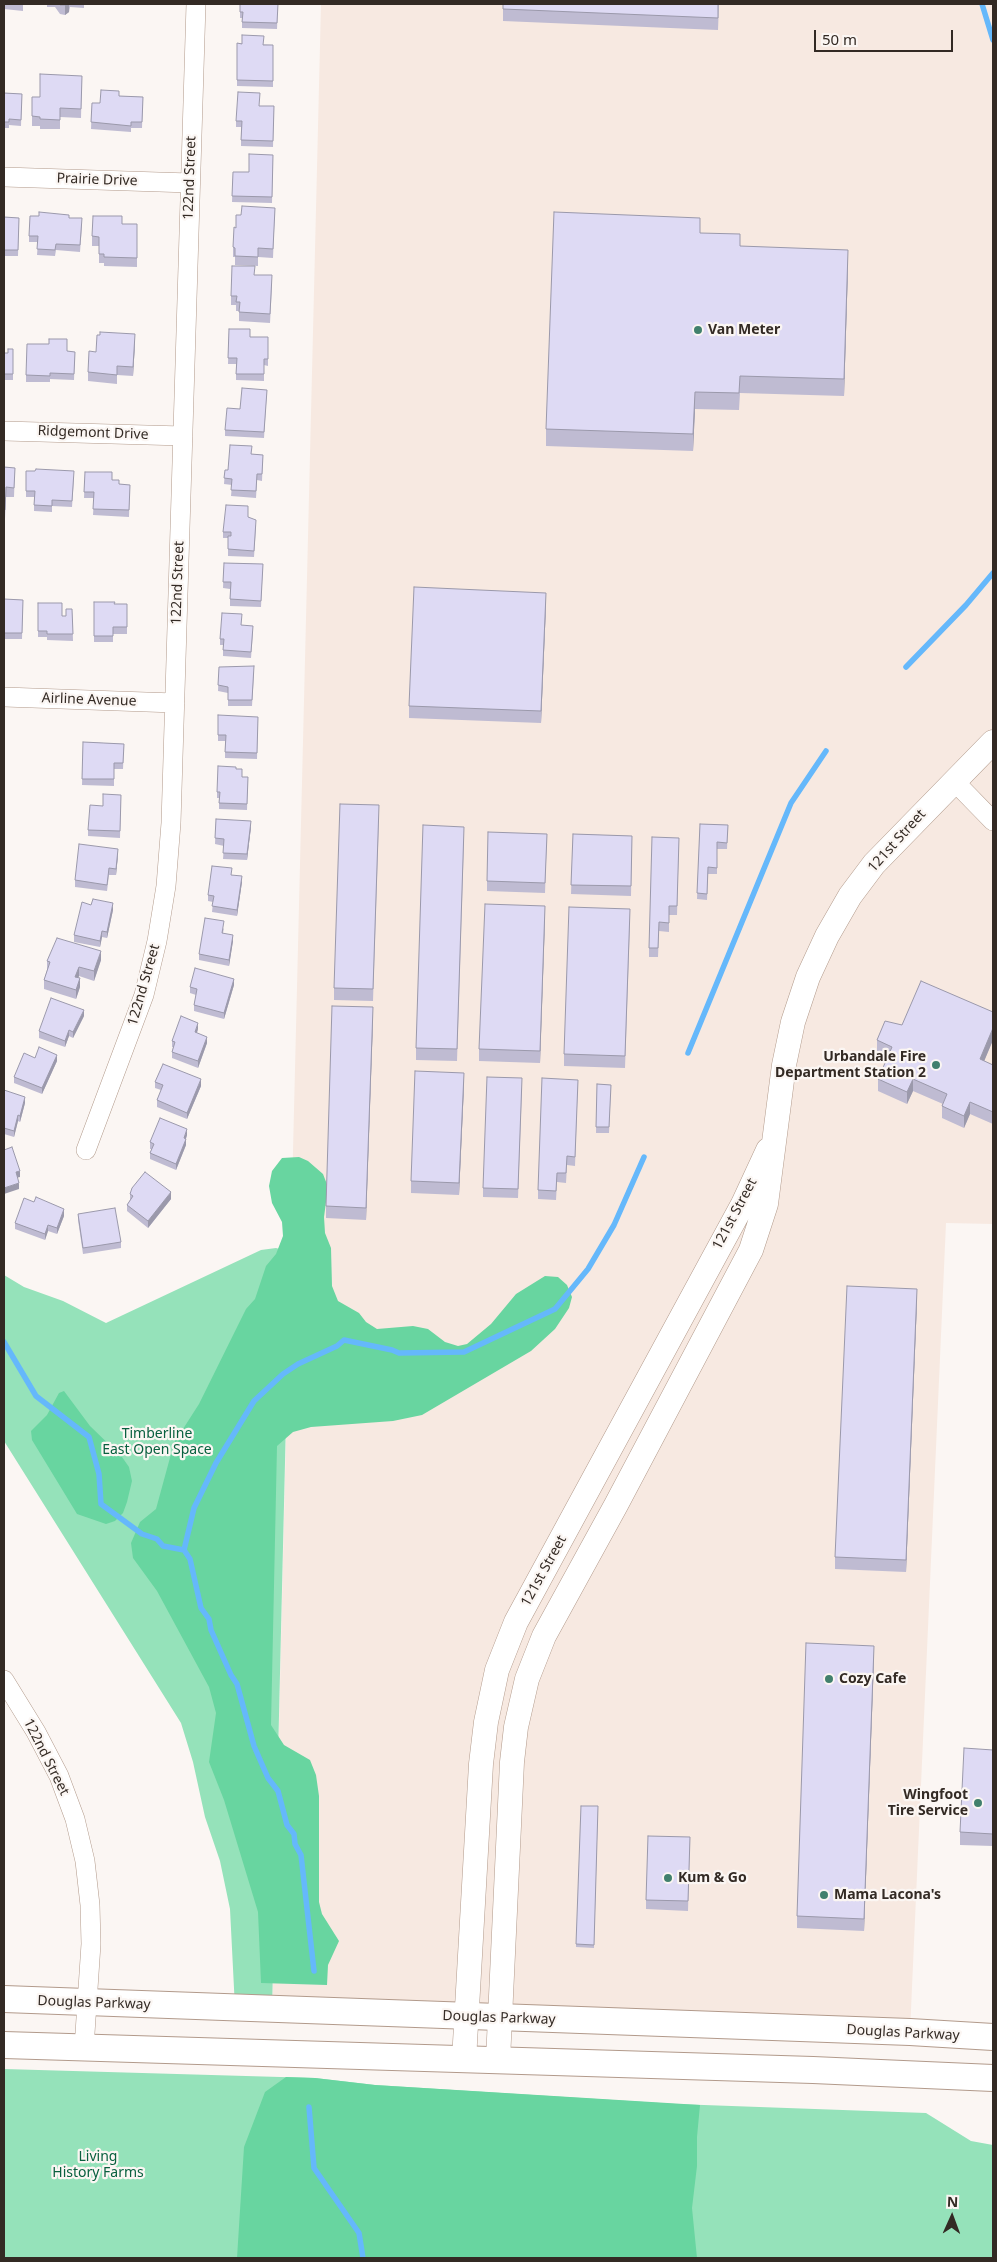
<!DOCTYPE html>
<style>
body{margin:0}
#map{position:relative;width:997px;height:2262px;overflow:hidden;background:#fbf6f3;font-family:"Noto Sans",sans-serif}
canvas{display:block}
.frame{position:absolute;inset:0;border:5px solid #332a24;pointer-events:none}
.north{position:absolute;left:927px;top:2192px;width:50px;height:50px;-webkit-text-stroke:4px #fbf6f3;paint-order:stroke;rotate:2deg;font-size:14px;font-weight:700;line-height:20px;text-align:center;color:#332a24}
.north::after{content:'';display:block;margin:auto;width:18px;height:22px;background:#332a24;clip-path:polygon(50% 0,100% 100%,50% 72%,0 100%)}
.scale{position:absolute;left:814px;top:30px;width:139px;height:22px;box-sizing:border-box;border:2px solid #332a24;border-top:0;padding-left:6px;font-size:15px;line-height:18px;white-space:nowrap;color:#332a24;-webkit-text-stroke:4px #fbf6f3;paint-order:stroke}
</style>
<div id="map">
<canvas width="997" height="2262"></canvas>
<div class="frame"></div>
<div class="north">N</div>
<div class="scale">50 m</div>
</div>
<script>
const c = document.querySelector('canvas').getContext('2d');
c.lineJoin = 'round';
function paint(path, color) { c.fillStyle = color; c.fill(path, 'evenodd'); }
const toPath = rows => new Path2D(rows.map(r => 'M' + r).join(''));
function stroke(path, color, width, dash) { c.strokeStyle = color; c.lineWidth = width; c.lineCap = dash ? 'butt' : 'round'; c.setLineDash(dash || []); c.stroke(path); }
function drawText(font, color, halo, rows, align = 'center') {
  c.font = font + ' "Noto Sans",sans-serif'; c.lineWidth = 4.5; c.setLineDash([]); c.textBaseline = 'middle'; c.strokeStyle = halo; c.fillStyle = color; for (const [text, x, y, turn = 0] of rows) {
    c.save(); c.translate(x, y); c.rotate((+turn || 0) * Math.PI / 180); c.textAlign = isNaN(turn) ? turn : align; if (halo) c.strokeText(text, 0, 0); c.fillText(text, 0, 0); c.restore();
  }
}
paint(toPath([
 [321,4,993,4,993,1224,946,1223,910,2032,272,2010]
]), '#f7e9e1');
paint(toPath([
 [276,1248,290,1252,272,2010,235,2008,230,1909,220,1861,205,1817,193,1762,181,1723,4,1441,4,1275,24,1287,63,1301,106,1323,261,1250],
 [4,2069,315,2078,375,2085,676,2104,926,2113,971,2141,993,2145,993,2258,4,2258]
]), '#95e2ba');
paint(toPath([
 [299,1157,308,1161,323,1174,328,1187,324,1217,325,1233,331,1248,332,1286,338,1301,359,1313,366,1322,377,1329,413,1326,428,1329,445,1342,458,1346,467,1344,491,1324,516,1294,545,1276,558,1277,567,1285,572,1297,569,1308,555,1329,531,1351,422,1415,393,1421,311,1427,293,1432,277,1446,271,1725,284,1745,310,1760,316,1775,319,1796,319,1902,322,1914,339,1941,328,1965,327,1985,261,1983,258,1912,224,1800,209,1762,216,1713,209,1687,157,1591,133,1558,131,1543,140,1522,156,1509,174,1443,199,1404,246,1309,255,1299,266,1266,276,1254,283,1236,282,1222,272,1203,269,1186,272,1171,282,1158],
 [64,1391,90,1426,122,1457,129,1467,132,1481,127,1502,123,1513,115,1521,106,1524,77,1514,32,1440,31,1431,47,1415,59,1393],
 [286,2077,315,2078,375,2085,700,2105,697,2137,697,2166,692,2208,697,2258,237,2258,244,2147,265,2092]
]), '#68d5a0');
stroke(toPath([
 [982,4,993,40],
 [906,667,966,605,993,573],
 [688,1053,791,803,826,751],
 [4,1342,36,1396,89,1437,99,1474,101,1504,142,1534,157,1539,163,1546,184,1550,190,1559,201,1608,209,1619,211,1630,231,1675,237,1684,254,1746,268,1778,278,1791,287,1825,294,1834,295,1844,301,1855,314,1971],
 [184,1550,194,1508,216,1463,254,1401,283,1374,298,1364,337,1346,344,1340,392,1350,399,1353,464,1352,555,1309,588,1269,614,1225,644,1157],
 [309,2107,314,2168,359,2233,363,2258]
]), '#65b8fb', 5.5);
const minor = toPath([
 [4,177,190,183],
 [4,431,183,436],
 [4,697,175,703],
 [954,781,993,821],
 [86,1150,144,995,157,941,166,886,171,823,196,4],
 [4,1680,36,1732,59,1776,75,1819,85,1861,90,1905,91,1944,84,2048]
]);
const tertiary = toPath([
 [464,2060,481,1764,486,1722,497,1670,516,1622,743,1204,768,1150],
 [498,2060,512,1762,516,1727,527,1679,544,1636,616,1505,751,1250,766,1204,784,1065,793,1022,808,977,827,936,850,896,874,864,993,742]
]);
const secondary = toPath([
 [4,1999,910,2032,993,2037],
 [4,2045,813,2070,993,2078]
]);
stroke(minor, '#b29a8b', 20);
stroke(tertiary, '#b29a8b', 25);
stroke(secondary, '#b29a8b', 28);
stroke(minor, '#fff', 19);
stroke(tertiary, '#fff', 24);
stroke(secondary, '#fff', 26);
paint(toPath([
 [4,4,23,4,23,11,4,9],
 [47,4,84,4,84,8,70,7,69,12,65,15,60,14,55,7,47,7],
 [107,4,145,4,145,5],
 [240,4,278,4,277,29,242,28,242,18,240,18],
 [503,4,719,4,718,30,503,21],
 [237,43,273,45,273,87,237,86],
 [82,76,81,118,60,117,60,129,40,129,40,126,32,126,32,97,40,97],
 [4,93,22,94,21,126,9,125,9,128,4,128],
 [119,96,143,97,142,128,131,128,131,132,91,129,92,103,100,103],
 [260,106,274,106,273,147,241,146,241,127,236,127,236,121],
 [273,155,272,203,232,202,233,172,249,172],
 [275,208,273,258,258,257,258,266,235,265,235,257,233,257,233,247,236,228,241,215],
 [4,217,19,218,18,256,4,256],
 [69,218,82,225,80,252,56,250,55,256,37,255,38,242,29,242,29,236],
 [122,224,137,258,137,267,104,266,104,263,99,263,99,246,92,246,92,236],
 [740,246,848,267,844,396,740,393,739,410,695,409,693,451,546,446,546,429],
 [255,275,272,285,270,323,239,321,239,311,236,311,236,305,231,305,231,296],
 [229,329,250,337,268,337,268,366,264,365,264,381,236,380,236,364,228,364],
 [135,343,133,376,117,375,117,384,88,381,88,372,96,352],
 [13,349,13,380,4,380,4,353,8,353],
 [67,351,75,352,74,380,50,379,50,382,26,382,26,375],
 [267,390,264,438,225,436,225,430,240,409],
 [251,454,263,455,262,481,257,480,256,498,231,496,232,485,224,484,225,470,228,470],
 [4,467,15,468,14,497,6,497,5,519,4,519],
 [26,471,74,477,72,507,52,506,52,512,34,511,34,497,26,497],
 [85,472,112,480,119,484,130,485,129,517,93,515,94,498,84,498],
 [248,517,256,526,254,557,228,556,228,538,223,538,223,532],
 [224,563,263,564,261,607,230,606,230,589,223,588],
 [4,599,23,600,22,639,4,639],
 [94,602,114,604,127,604,127,634,113,634,113,642,94,642],
 [38,603,62,616,66,616,72,609,73,641,47,640,47,637,38,637],
 [546,605,541,723,409,718,409,706],
 [242,625,253,632,251,658,223,656,223,645,220,645,220,639],
 [219,667,254,673,252,706,228,706,228,693,218,691],
 [258,717,257,759,225,758,225,741,218,741,218,735],
 [83,742,124,744,123,769,114,769,114,786,82,785],
 [236,769,242,777,248,777,247,810,219,809,219,798,217,798,217,792],
 [121,795,120,838,88,836,88,830,103,806],
 [379,817,373,1001,334,1000,334,988],
 [216,819,251,827,247,860,223,859,224,846,215,844],
 [700,824,728,825,727,849,717,849,717,874,708,874,707,900,697,899],
 [547,834,545,893,487,891,487,881],
 [573,834,632,836,631,896,571,894],
 [679,838,677,915,669,915,669,932,659,931,658,957,649,957,649,948],
 [464,839,457,1061,416,1060,416,1048],
 [118,855,116,875,109,875,107,891,75,887,75,880],
 [232,875,242,882,237,916,212,912,213,902,208,901,208,895],
 [113,910,107,938,102,937,100,947,74,942,74,935],
 [545,918,540,1063,479,1061,479,1049],
 [630,921,625,1068,564,1066,564,1054],
 [224,928,223,933,233,941,229,966,199,960,199,954],
 [101,960,94,981,79,976,78,978,80,987,76,999,44,989,44,980,47,970,47,961],
 [234,985,224,1019,194,1011,194,1005,196,995,190,993,190,987],
 [993,1012,993,1040,984,1061,993,1065,993,1124,970,1114,964,1128,942,1118,942,1106,943,1104,913,1091,907,1104,878,1091,878,1079,888,1057,877,1052,877,1040,902,1025],
 [84,1016,73,1038,69,1036,65,1047,39,1038,39,1031],
 [373,1019,366,1220,326,1218,326,1206],
 [198,1029,197,1033,207,1043,198,1068,172,1058,172,1052,173,1047,172,1047,172,1041],
 [35,1058,57,1061,42,1094,14,1083,14,1077],
 [578,1080,575,1166,567,1165,566,1183,557,1182,556,1200,538,1199,538,1190],
 [155,1082,201,1086,187,1119,157,1107,157,1100,161,1090,155,1088],
 [597,1084,611,1085,609,1133,596,1133],
 [464,1085,459,1195,411,1193,411,1181],
 [522,1087,518,1198,483,1197,483,1188],
 [4,1090,25,1103,20,1122,18,1121,14,1137,4,1134],
 [187,1135,186,1139,186,1145,176,1170,150,1159,150,1153,152,1149,150,1149,150,1142],
 [130,1194,171,1199,148,1228,127,1211,127,1205,130,1200],
 [34,1202,64,1216,57,1234,48,1231,45,1240,15,1229,15,1223],
 [78,1214,121,1242,121,1248,83,1254,78,1220],
 [917,1301,906,1572,835,1569,835,1557],
 [874,1658,864,1931,797,1928,797,1916],
 [993,1750,993,1846,960,1845,960,1832],
 [598,1806,594,1948,576,1947,576,1944],
 [690,1837,688,1911,646,1909,646,1900]
]), '#bfbbd2');
paint(toPath([
 [68,4,69,4,69,12,65,15,65,5],
 [848,250,848,267,844,396,844,379],
 [135,334,135,343,133,376,133,367],
 [695,392,695,409,693,451,693,434],
 [546,593,546,605,541,723,541,711],
 [251,821,251,827,247,860,247,854],
 [118,849,118,855,116,875,116,869],
 [242,876,242,882,237,916,237,910],
 [113,903,113,910,107,938,107,932],
 [545,906,545,918,540,1063,540,1051],
 [102,931,102,937,100,947,100,941],
 [233,935,233,941,229,966,229,960],
 [101,951,101,960,94,981,94,971],
 [79,967,79,976,75,986,75,977],
 [80,978,80,987,76,999,76,990],
 [234,979,234,985,224,1019,224,1013],
 [373,1007,373,1019,366,1220,366,1208],
 [84,1010,84,1016,73,1038,73,1032],
 [198,1023,198,1029,195,1038,195,1032],
 [993,1028,993,1040,980,1071,980,1059],
 [69,1030,69,1036,65,1047,65,1041],
 [207,1037,207,1043,198,1068,198,1061],
 [57,1055,57,1061,42,1094,42,1088],
 [464,1073,464,1085,459,1195,459,1183],
 [201,1079,201,1086,187,1119,187,1113],
 [913,1079,913,1091,907,1104,907,1092],
 [25,1097,25,1103,20,1122,20,1116],
 [970,1102,970,1114,964,1128,964,1116],
 [18,1115,18,1121,14,1137,14,1131],
 [187,1129,187,1135,184,1144,184,1138],
 [186,1139,186,1145,176,1170,176,1164],
 [20,1171,20,1177,16,1178,16,1172],
 [19,1183,19,1189,4,1194,4,1188],
 [171,1192,171,1199,148,1228,148,1221],
 [64,1209,64,1216,57,1234,57,1228],
 [48,1225,48,1231,45,1240,45,1234],
 [917,1289,917,1301,906,1572,906,1560],
 [874,1646,874,1658,864,1931,864,1919]
]), '#9b99ab');
const building = toPath([
 [59,4,68,4,65,5,60,5,59,4],
 [240,4,278,4,277,23,242,22,243,12,240,12,240,4],
 [503,4,718,4,718,18,503,9,503,4],
 [242,35,264,36,263,45,273,45,273,81,237,80,237,43,242,44,242,35],
 [40,74,82,76,81,109,60,108,60,120,40,119,40,117,32,116,32,97,40,97,40,74],
 [101,90,119,91,119,96,143,97,142,122,131,122,131,126,91,122,92,103,100,103,101,90],
 [238,92,260,93,259,106,274,106,273,141,241,140,242,121,236,121,238,92],
 [4,93,22,94,21,120,9,119,9,122,4,122,4,93],
 [249,154,273,155,272,197,232,196,233,172,249,172,249,154],
 [242,206,275,208,273,249,258,248,258,257,235,256,235,248,233,247,234,227,236,228,236,215,241,215,242,206],
 [39,212,69,215,69,218,82,218,80,245,56,244,55,250,37,249,38,236,29,236,30,216,39,216,39,212],
 [554,212,700,218,700,233,740,234,740,246,848,250,844,379,740,376,739,393,695,392,693,434,546,429,554,212],
 [93,216,122,216,122,224,137,224,137,258,104,257,104,254,99,254,99,237,92,236,93,216],
 [4,217,19,218,18,250,4,250,4,217],
 [232,266,255,266,254,275,272,275,270,314,239,312,240,302,236,302,237,296,231,296,232,266],
 [229,329,250,329,250,337,268,337,268,359,264,359,264,374,236,374,237,358,228,358,229,329],
 [100,332,135,334,133,367,117,366,117,375,88,372,89,351,96,352,97,335,100,335,100,332],
 [49,339,67,339,67,351,75,352,74,374,50,373,50,376,26,375,27,344,49,344,49,339],
 [8,349,13,349,13,374,4,374,4,353,8,353,8,349],
 [242,388,267,390,264,432,225,430,227,408,240,409,242,388],
 [230,445,252,446,251,454,263,455,262,474,257,474,256,491,231,490,232,479,224,478,225,470,228,470,230,445],
 [4,467,15,468,14,488,6,487,5,510,4,510,4,467],
 [36,469,74,471,72,501,52,500,52,506,34,505,35,491,26,491,26,471,35,471,36,469],
 [85,472,112,472,112,480,119,480,119,484,130,485,129,510,93,509,94,492,84,492,85,472],
 [226,505,248,506,248,517,256,520,254,551,228,549,228,536,231,536,231,532,223,532,226,505],
 [224,563,263,564,261,601,230,599,231,582,223,582,224,563],
 [414,587,546,593,541,711,409,706,414,587],
 [4,599,23,600,22,633,4,633,4,599],
 [94,602,115,602,114,604,127,604,127,627,113,627,113,636,94,636,94,602],
 [38,603,62,603,62,616,66,616,66,609,72,609,73,634,47,634,47,631,38,631,38,603],
 [222,613,242,614,241,625,253,626,251,652,223,650,224,639,220,639,222,613],
 [254,666,252,700,228,700,228,687,218,685,219,667,254,666],
 [218,715,258,717,257,753,225,752,226,735,218,735,218,715],
 [83,742,124,744,123,763,114,763,114,779,82,779,83,742],
 [218,766,236,767,236,769,242,769,242,777,248,777,247,804,219,803,220,792,217,792,218,766],
 [103,794,121,795,120,831,88,830,90,805,103,806,103,794],
 [340,804,379,805,373,989,334,988,340,804],
 [216,819,251,821,247,854,223,853,224,839,215,838,216,819],
 [700,824,728,825,727,843,717,842,717,868,708,867,707,894,697,893,700,824],
 [423,825,464,827,457,1049,416,1048,423,825],
 [488,832,547,834,545,883,487,881,488,832],
 [573,834,632,836,631,886,571,885,573,834],
 [652,837,679,838,677,906,669,906,669,923,659,922,658,948,649,948,652,837],
 [79,844,118,849,116,869,109,868,107,885,75,880,79,844],
 [212,866,232,868,231,875,242,876,237,910,212,906,214,896,208,895,212,866],
 [93,899,113,903,107,932,102,931,100,941,74,935,82,902,91,905,93,899],
 [485,904,545,906,540,1051,479,1049,485,904],
 [569,907,630,909,625,1056,564,1054,569,907],
 [205,918,224,921,222,933,233,935,229,960,199,954,205,918],
 [57,938,101,951,94,971,79,967,75,977,80,978,76,990,44,980,50,962,47,961,57,938],
 [195,968,234,979,224,1013,194,1005,197,989,190,987,195,968],
 [921,981,993,1012,993,1028,980,1059,993,1065,993,1112,970,1102,964,1116,942,1106,947,1094,913,1079,907,1092,878,1079,892,1047,877,1040,885,1021,902,1025,921,981],
 [51,998,84,1010,73,1032,69,1030,65,1041,39,1031,51,998],
 [332,1006,373,1007,366,1208,326,1206,332,1006],
 [181,1016,198,1023,195,1032,207,1037,198,1061,172,1052,175,1042,172,1041,181,1016],
 [39,1047,57,1055,42,1088,14,1077,24,1053,35,1058,39,1047],
 [163,1064,201,1079,187,1113,157,1100,163,1085,155,1082,163,1064],
 [415,1071,464,1073,459,1183,411,1181,415,1071],
 [487,1077,522,1078,518,1189,483,1188,487,1077],
 [542,1078,578,1080,575,1157,567,1156,566,1173,557,1173,556,1191,538,1190,542,1078],
 [597,1084,611,1085,609,1127,596,1127,597,1084],
 [4,1090,25,1097,20,1116,18,1115,14,1131,4,1128,4,1090],
 [160,1118,187,1129,184,1138,186,1139,176,1164,150,1153,154,1144,150,1142,160,1118],
 [12,1147,20,1171,16,1172,19,1183,4,1188,4,1150,12,1147],
 [145,1172,171,1192,148,1221,127,1205,133,1196,130,1194,132,1188,145,1172],
 [36,1197,64,1209,57,1228,48,1225,45,1234,15,1223,24,1198,34,1202,36,1197],
 [115,1208,121,1242,83,1248,78,1214,115,1208],
 [847,1286,917,1289,906,1560,835,1557,847,1286],
 [806,1643,874,1646,864,1919,797,1916,806,1643],
 [964,1748,993,1750,993,1834,960,1832,964,1748],
 [581,1806,598,1806,594,1945,576,1944,581,1806],
 [648,1836,690,1837,688,1901,646,1900,648,1836]
]);
paint(building, '#dedaf4');
stroke(building, '#9b99ab', 1);
for (const [x, y, r, color] of [
 [698,330,5,"#41806d"],
 [936,1065,5,"#41806d"],
 [829,1679,5,"#41806d"],
 [978,1803,5,"#41806d"],
 [668,1878,5,"#41806d"],
 [824,1895,5,"#41806d"]
]) { const dot = new Path2D(); dot.arc(x, y, r, 0, 2 * Math.PI); c.fillStyle = color; c.fill(dot); stroke(dot, '#fbf6f3', 2); }
drawText('14px', '#332a24', '#fbf6f3', [
 ["122nd Street",190,178,-88],
 ["Prairie Drive",97,180,2],
 ["Ridgemont Drive",93,433,2],
 ["122nd Street",178,583,-88],
 ["Airline Avenue",89,700,2],
 ["121st Street",897,841,-48],
 ["122nd Street",144,985,-74],
 ["121st Street",735,1214,-62],
 ["121st Street",544,1571,-61],
 ["122nd Street",46,1757,63],
 ["Douglas Parkway",94,2003,2],
 ["Douglas Parkway",499,2018,2],
 ["Douglas Parkway",903,2033,3]
]);
drawText('bold 14px', '#332a24', '#fbf6f3', [
 ["Van Meter",708,330],
 ["Urbandale Fire",926,1057,"right"],
 ["Department Station 2",926,1073,"right"],
 ["Cozy Cafe",839,1679],
 ["Wingfoot",968,1795,"right"],
 ["Tire Service",968,1811,"right"],
 ["Kum & Go",678,1878],
 ["Mama Lacona's",834,1895]
], 'left');
drawText('14px', '#08603f', '#fbf6f3', [
 ["Timberline",157,1434],
 ["East Open Space",157,1450],
 ["Living",98,2157],
 ["History Farms",98,2173]
]);
</script>
